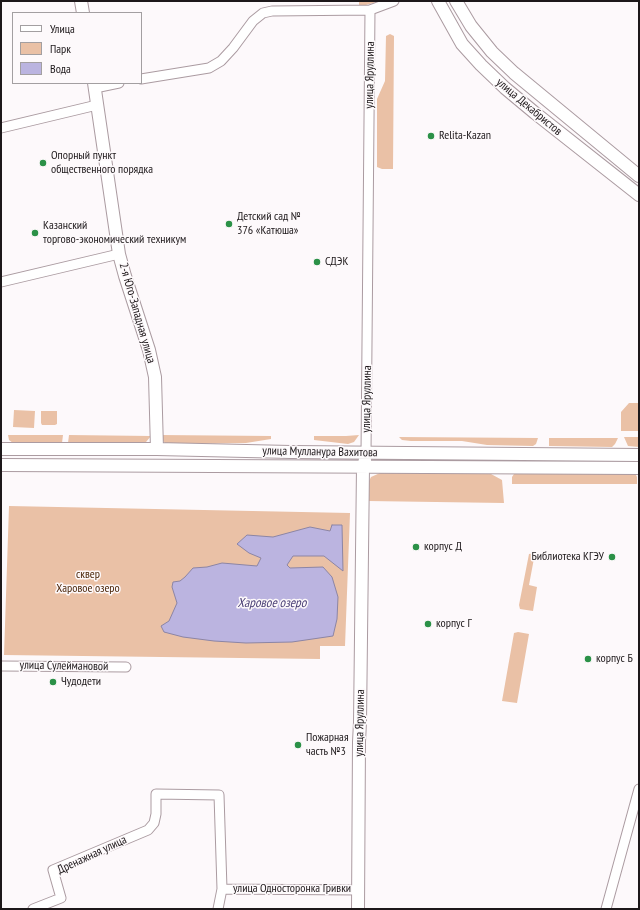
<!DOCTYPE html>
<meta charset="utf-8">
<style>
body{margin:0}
#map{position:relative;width:640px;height:910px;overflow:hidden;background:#fdf9fb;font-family:"PT Sans Narrow",sans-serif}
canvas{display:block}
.frame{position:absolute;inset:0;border:2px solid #1d181a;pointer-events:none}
.legend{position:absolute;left:12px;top:12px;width:130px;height:72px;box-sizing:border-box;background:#fdf9fb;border:1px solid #a39fa1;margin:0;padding:5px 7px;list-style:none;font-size:12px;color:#1d181a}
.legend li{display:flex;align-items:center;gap:8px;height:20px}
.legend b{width:20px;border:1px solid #a39fa1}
</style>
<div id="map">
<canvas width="640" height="910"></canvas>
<div class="frame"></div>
<ul class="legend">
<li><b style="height:5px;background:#fff"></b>Улица</li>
<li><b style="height:11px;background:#eac1a6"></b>Парк</li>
<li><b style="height:11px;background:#bbb4e0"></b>Вода</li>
</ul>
</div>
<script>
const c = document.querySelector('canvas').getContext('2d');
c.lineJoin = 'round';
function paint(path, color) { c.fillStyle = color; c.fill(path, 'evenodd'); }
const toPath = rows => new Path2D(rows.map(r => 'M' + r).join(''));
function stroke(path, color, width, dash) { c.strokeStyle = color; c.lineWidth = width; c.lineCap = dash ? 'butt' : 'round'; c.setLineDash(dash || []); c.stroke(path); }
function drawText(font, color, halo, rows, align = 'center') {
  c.font = font + ' "PT Sans Narrow",sans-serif'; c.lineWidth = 3; c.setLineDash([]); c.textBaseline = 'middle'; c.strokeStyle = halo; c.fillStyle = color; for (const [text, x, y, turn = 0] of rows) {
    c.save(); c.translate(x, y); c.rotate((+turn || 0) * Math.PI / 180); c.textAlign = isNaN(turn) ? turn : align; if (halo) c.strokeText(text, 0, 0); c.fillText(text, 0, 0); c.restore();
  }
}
paint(toPath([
 [359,1,380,1,359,7],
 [390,34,394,36,393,169,382,169,377,167,377,99,385,81,386,36],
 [629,403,639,403,639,431,621,431,621,412],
 [14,410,35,411,34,428,13,427],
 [41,411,57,411,57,424,55,425,42,425,41,423],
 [8,435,63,435,62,443,13,443,9,440],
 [69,435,151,436,146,442,141,443,68,443],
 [160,435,271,436,271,439,246,443,172,444,165,443,162,440],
 [359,435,354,442,348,444,314,440,314,436,346,436],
 [399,437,538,438,536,444,533,446,487,445,462,441,411,441,402,440],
 [624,437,639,437,639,447,628,446],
 [549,438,618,438,615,444,612,447,549,446],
 [380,473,491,474,502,480,504,503,368,501,368,483,371,477],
 [519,473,635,473,637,477,637,484,512,484,512,477,514,474],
 [9,506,350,513,345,646,320,646,320,659,4,655],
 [535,553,529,585,537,587,533,611,520,609,519,605,529,554],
 [518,632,529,634,517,703,502,701,514,633]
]), '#eac1a6');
const water = toPath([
 [332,525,342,525,343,571,324,556,293,556,287,565,290,568,323,567,332,577,338,597,337,619,333,636,292,642,246,643,214,641,183,637,164,632,161,626,169,621,177,603,172,587,173,582,180,581,185,577,193,568,207,567,222,563,257,566,261,558,249,553,237,544,247,535,273,537,310,527,330,531,332,525]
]);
paint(water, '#bbb4e0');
stroke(water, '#8c85a5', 1);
const street = toPath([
 [141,79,209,68,221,61,233,48,253,21,263,13,272,11,370,10,394,1],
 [95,88,119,83],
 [1,128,97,105],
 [1,282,119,254],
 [366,453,370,10],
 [1,666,126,667],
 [222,889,359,890],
 [33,909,61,898,53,870,148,830,154,823,156,814,156,794,219,795,222,889,218,909],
 [606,909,639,789]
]);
const secondary = toPath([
 [81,1,83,13],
 [438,1,462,44,481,65,505,88,535,113,639,195],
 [456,1,471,26,492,52,514,73,639,176],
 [94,83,119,254,125,276,149,350,155,377,157,449],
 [1,449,157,449,291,452,639,455],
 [1,465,639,468],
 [358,909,359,742,360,722,363,467,365,460]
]);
stroke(street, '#ab9ba1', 11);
stroke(secondary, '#ab9ba1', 14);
stroke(street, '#fff', 9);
stroke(secondary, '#fff', 12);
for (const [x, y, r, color] of [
 [431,136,4,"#2b9147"],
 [43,163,4,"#2b9147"],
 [229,224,4,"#2b9147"],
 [35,233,4,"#2b9147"],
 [317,262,4,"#2b9147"],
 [416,547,4,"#2b9147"],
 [612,557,4,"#2b9147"],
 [428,624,4,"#2b9147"],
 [588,659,4,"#2b9147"],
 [53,682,4,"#2b9147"],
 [298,745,4,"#2b9147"]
]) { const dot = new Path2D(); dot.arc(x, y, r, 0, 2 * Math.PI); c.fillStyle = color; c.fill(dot); stroke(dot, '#fdf9fb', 1.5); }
drawText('12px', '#1d181a', '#fdf9fb', [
 ["улица Яруллина",370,75,-89],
 ["улица Декабристов",529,107,40],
 ["2-я Юго-Западная улица",137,313,74],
 ["улица Яруллина",367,399,-89],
 ["улица Мулланура Вахитова",320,452,1],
 ["улица Сулеймановой",64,666,1],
 ["улица Яруллина",360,723,-89],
 ["Дренажная улица",92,855,-25],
 ["улица Односторонка Гривки",292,889]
]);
drawText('12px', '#1d181a', '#fdf9fb', [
 ["Relita-Kazan",439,136],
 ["Опорный пункт",51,156],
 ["общественного порядка",51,170],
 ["Детский сад №",237,217],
 ["376 «Катюша»",237,231],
 ["Казанский",43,226],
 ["торгово-экономический техникум",43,240],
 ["СДЭК",325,262],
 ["корпус Д",424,547],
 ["Библиотека КГЭУ",604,557,"right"],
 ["корпус Г",436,624],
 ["корпус Б",596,659],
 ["Чудодети",61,682],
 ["Пожарная",306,738],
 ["часть №3",306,752]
], 'left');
drawText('12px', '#461f00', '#fdf9fb', [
 ["сквер",88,575],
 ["Харовое озеро",88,589]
]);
drawText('italic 13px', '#483d74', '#fdf9fb', [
 ["Харовое озеро",272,603]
]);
</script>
